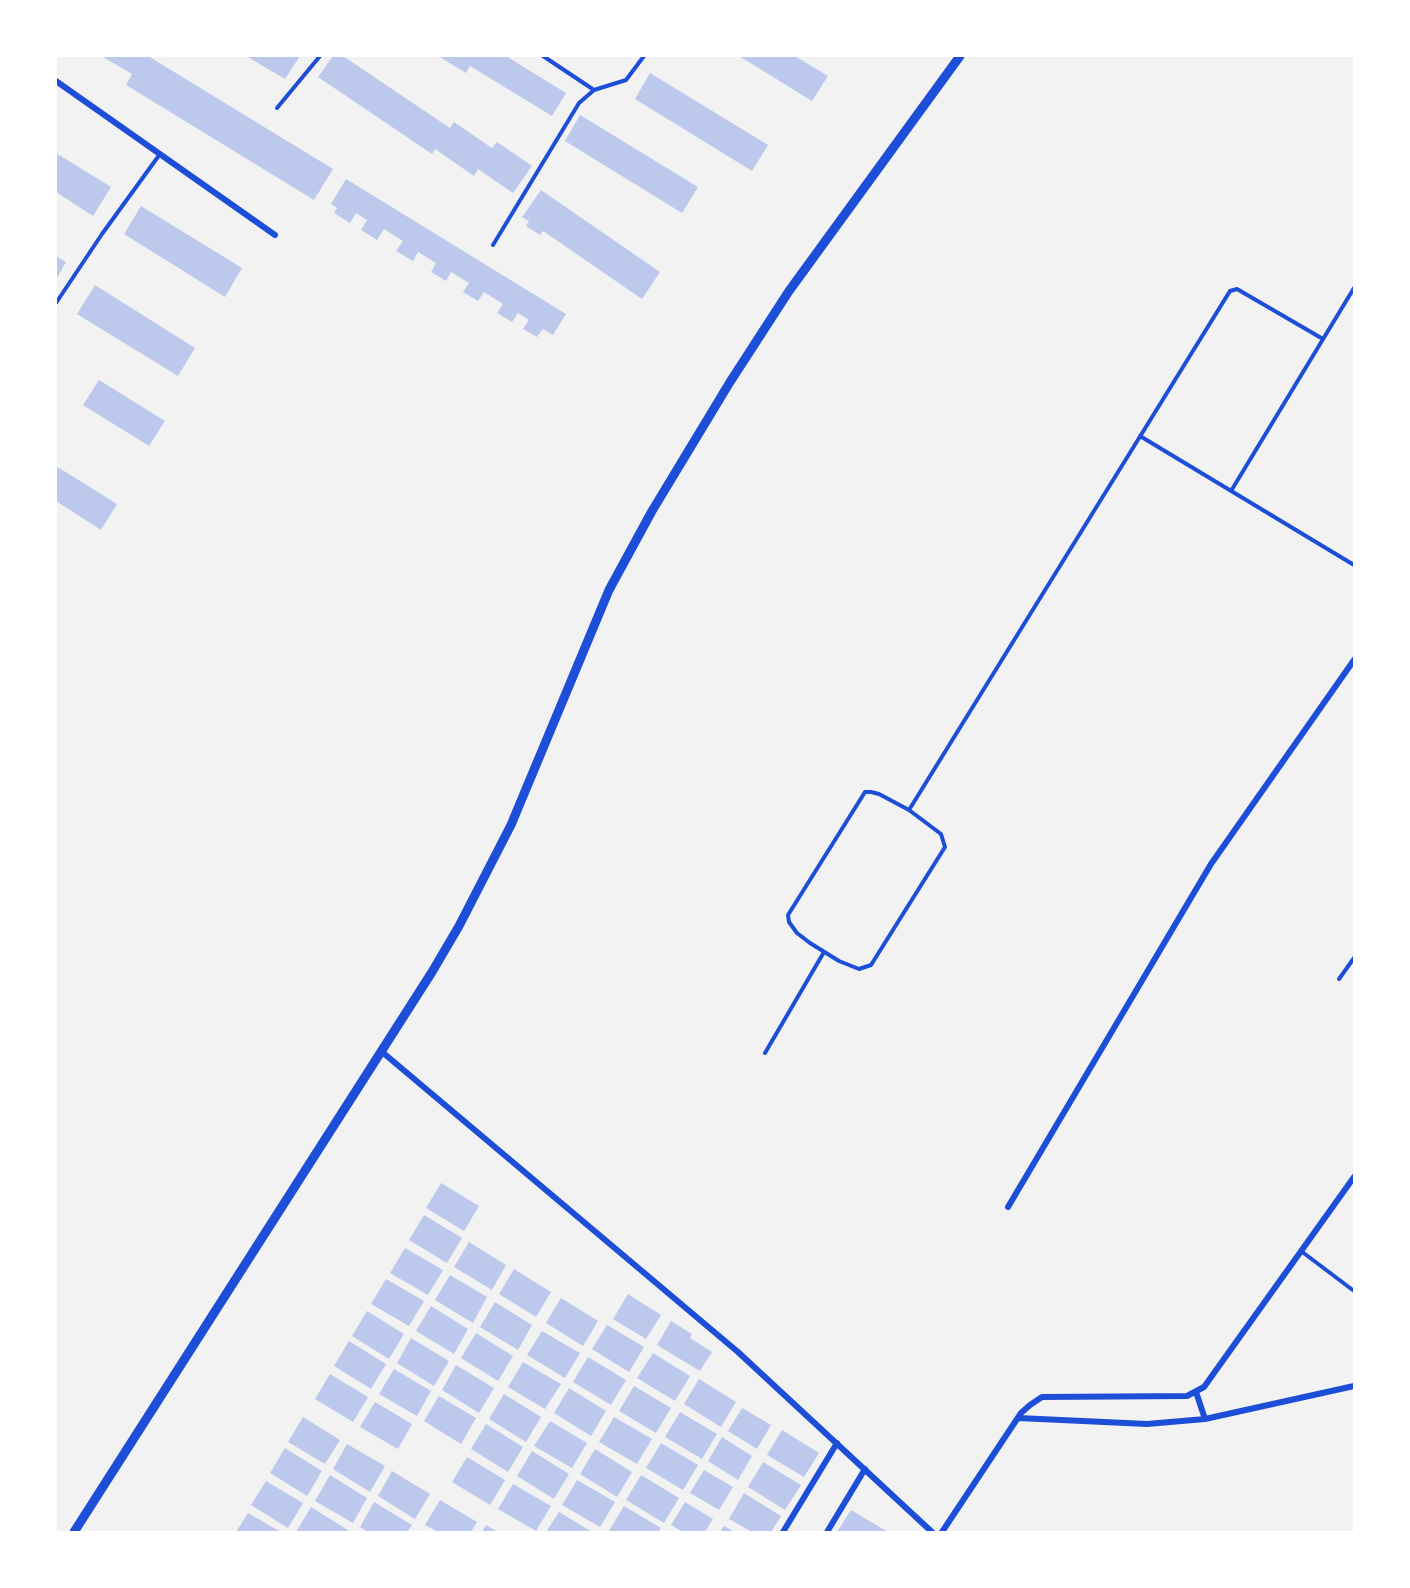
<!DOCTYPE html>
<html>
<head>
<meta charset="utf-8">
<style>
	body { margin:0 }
	#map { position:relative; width:1410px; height:1588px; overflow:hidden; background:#f2f2f2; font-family:"Noto Serif",serif }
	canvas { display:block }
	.frame { position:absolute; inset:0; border:57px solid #fff; pointer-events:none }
</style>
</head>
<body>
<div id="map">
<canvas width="1410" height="1588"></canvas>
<div class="frame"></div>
</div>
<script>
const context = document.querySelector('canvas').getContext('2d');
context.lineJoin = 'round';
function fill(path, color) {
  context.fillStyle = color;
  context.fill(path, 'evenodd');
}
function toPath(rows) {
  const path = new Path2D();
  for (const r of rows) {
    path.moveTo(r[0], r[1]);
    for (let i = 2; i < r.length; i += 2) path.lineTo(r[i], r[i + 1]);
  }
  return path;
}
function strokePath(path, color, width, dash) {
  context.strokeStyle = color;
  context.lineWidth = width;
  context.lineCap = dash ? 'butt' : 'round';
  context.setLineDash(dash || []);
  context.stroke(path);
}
fill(toPath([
	[101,56,148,56,333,169,314,200,126,85,132,74],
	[246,56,300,56,285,79],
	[333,56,343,56,450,128,454,122,492,148,497,142,532,166,513,193,478,169,474,176,435,149,432,154,318,77],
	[438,56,506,56,566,93,552,116,470,66,466,73],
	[739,56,795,56,828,76,812,101],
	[650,73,768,145,752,171,635,99],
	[580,115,698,187,682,213,565,141],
	[56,153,111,187,93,216,56,192],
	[346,179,566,314,553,335,543,329,537,337,523,329,529,320,518,313,512,322,497,313,503,304,484,292,478,301,463,292,469,283,451,272,446,281,431,272,436,263,418,252,413,261,396,251,403,241,384,229,377,240,361,230,367,220,356,213,350,223,334,213,337,208,331,204],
	[541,190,660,272,642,299,543,231,540,235,526,226,529,221,522,217],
	[141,206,242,268,225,297,124,234],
	[56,256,66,262,56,280],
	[95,285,195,348,178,376,77,314],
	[99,380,165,421,149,446,83,405],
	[56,466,117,504,101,530,56,501],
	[441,1183,479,1206,464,1231,426,1208],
	[424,1215,462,1238,447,1263,409,1240],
	[469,1242,506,1265,492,1290,454,1267],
	[405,1248,443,1270,428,1295,390,1273],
	[514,1269,551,1292,536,1317,499,1294],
	[450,1275,487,1297,473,1323,435,1300],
	[386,1279,424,1301,409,1326,371,1304],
	[628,1294,661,1315,646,1339,613,1319],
	[561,1298,598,1321,583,1346,546,1323],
	[495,1302,532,1325,518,1350,480,1327],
	[431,1306,468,1329,454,1354,416,1331],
	[367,1311,404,1334,389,1359,352,1336],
	[671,1321,692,1334,690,1338,712,1352,700,1371,657,1345],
	[607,1325,644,1347,629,1372,592,1349],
	[542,1331,580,1353,565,1378,527,1355],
	[476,1333,513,1356,498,1381,461,1358],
	[411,1338,449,1361,434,1386,397,1363],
	[349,1341,386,1364,371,1389,334,1366],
	[653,1353,690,1376,675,1401,637,1378],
	[588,1357,626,1380,611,1405,573,1382],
	[523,1362,561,1384,545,1409,508,1387],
	[456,1365,494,1388,479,1413,442,1390],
	[394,1369,431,1391,417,1416,379,1394],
	[330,1374,368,1397,353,1422,315,1399],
	[699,1379,736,1402,721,1427,684,1404],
	[634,1386,671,1408,656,1433,619,1411],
	[569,1388,606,1411,591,1436,554,1413],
	[504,1394,541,1417,526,1442,489,1419],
	[439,1396,476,1418,461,1444,424,1421],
	[375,1402,412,1424,398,1449,360,1427],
	[742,1408,771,1425,757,1449,728,1431],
	[680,1412,717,1434,702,1459,665,1437],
	[303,1417,340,1440,325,1464,288,1442],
	[614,1417,652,1439,637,1464,599,1442],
	[550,1421,587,1443,572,1468,534,1446],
	[486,1424,523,1447,508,1472,471,1449],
	[782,1430,819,1453,804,1477,767,1455],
	[722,1437,752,1456,738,1480,708,1461],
	[661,1443,698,1465,683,1490,646,1468],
	[347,1444,385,1466,370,1492,333,1469],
	[285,1448,322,1471,307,1496,270,1473],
	[595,1449,632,1472,617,1497,580,1474],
	[532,1451,569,1474,554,1499,517,1476],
	[467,1457,505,1480,490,1505,452,1482],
	[763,1462,801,1485,785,1510,748,1487],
	[704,1470,733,1487,719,1510,690,1493],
	[392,1471,430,1494,415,1519,378,1496],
	[330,1475,367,1498,353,1523,315,1501],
	[641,1475,679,1498,664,1523,626,1500],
	[577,1480,615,1502,600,1527,562,1505],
	[266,1481,303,1503,288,1528,251,1505],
	[513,1484,551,1506,536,1531,498,1509],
	[744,1493,781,1516,771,1532,752,1532,729,1519],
	[440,1500,477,1522,471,1532,438,1532,425,1525],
	[374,1502,412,1525,407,1532,368,1532,360,1527],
	[685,1502,713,1519,705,1532,683,1532,671,1525],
	[624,1506,661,1528,658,1532,612,1532,609,1531],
	[311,1507,348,1530,347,1532,296,1532],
	[851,1510,888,1532,837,1532],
	[559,1512,592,1532,546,1532],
	[248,1513,281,1532,236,1532],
	[486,1525,498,1532,482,1532],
	[724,1526,735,1532,720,1532]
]), '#bdc9ec');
strokePath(toPath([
	[543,56,594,90],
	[277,108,320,56],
	[493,245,579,103,594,90,626,80,644,56],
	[56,303,102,234,160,154],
	[1140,436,1354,565],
	[1231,491,1354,288],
	[865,792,871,792,879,794,909,810,941,834,945,847,871,965,859,969,839,961,810,943,797,933,789,922,788,915,865,792],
	[909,810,1230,291,1237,289,1323,339],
	[1339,979,1354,958],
	[765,1053,824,952],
	[1301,1251,1354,1291,1354,1290]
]), '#1d4ed8', 4);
strokePath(toPath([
	[56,81,275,235],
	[381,1051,738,1352,932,1532],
	[1008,1207,1211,864,1354,660],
	[1196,1392,1205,1419],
	[1018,1418,1147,1424,1205,1419,1354,1386],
	[783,1532,837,1443],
	[827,1532,865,1469],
	[942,1532,1021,1413,1030,1405,1042,1397,1187,1396,1204,1387,1354,1177]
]), '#1d4ed8', 6);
strokePath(toPath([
	[74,1532,432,972,459,926,511,825,609,590,652,511,730,382,789,291,960,56]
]), '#1d4ed8', 9);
</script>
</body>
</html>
